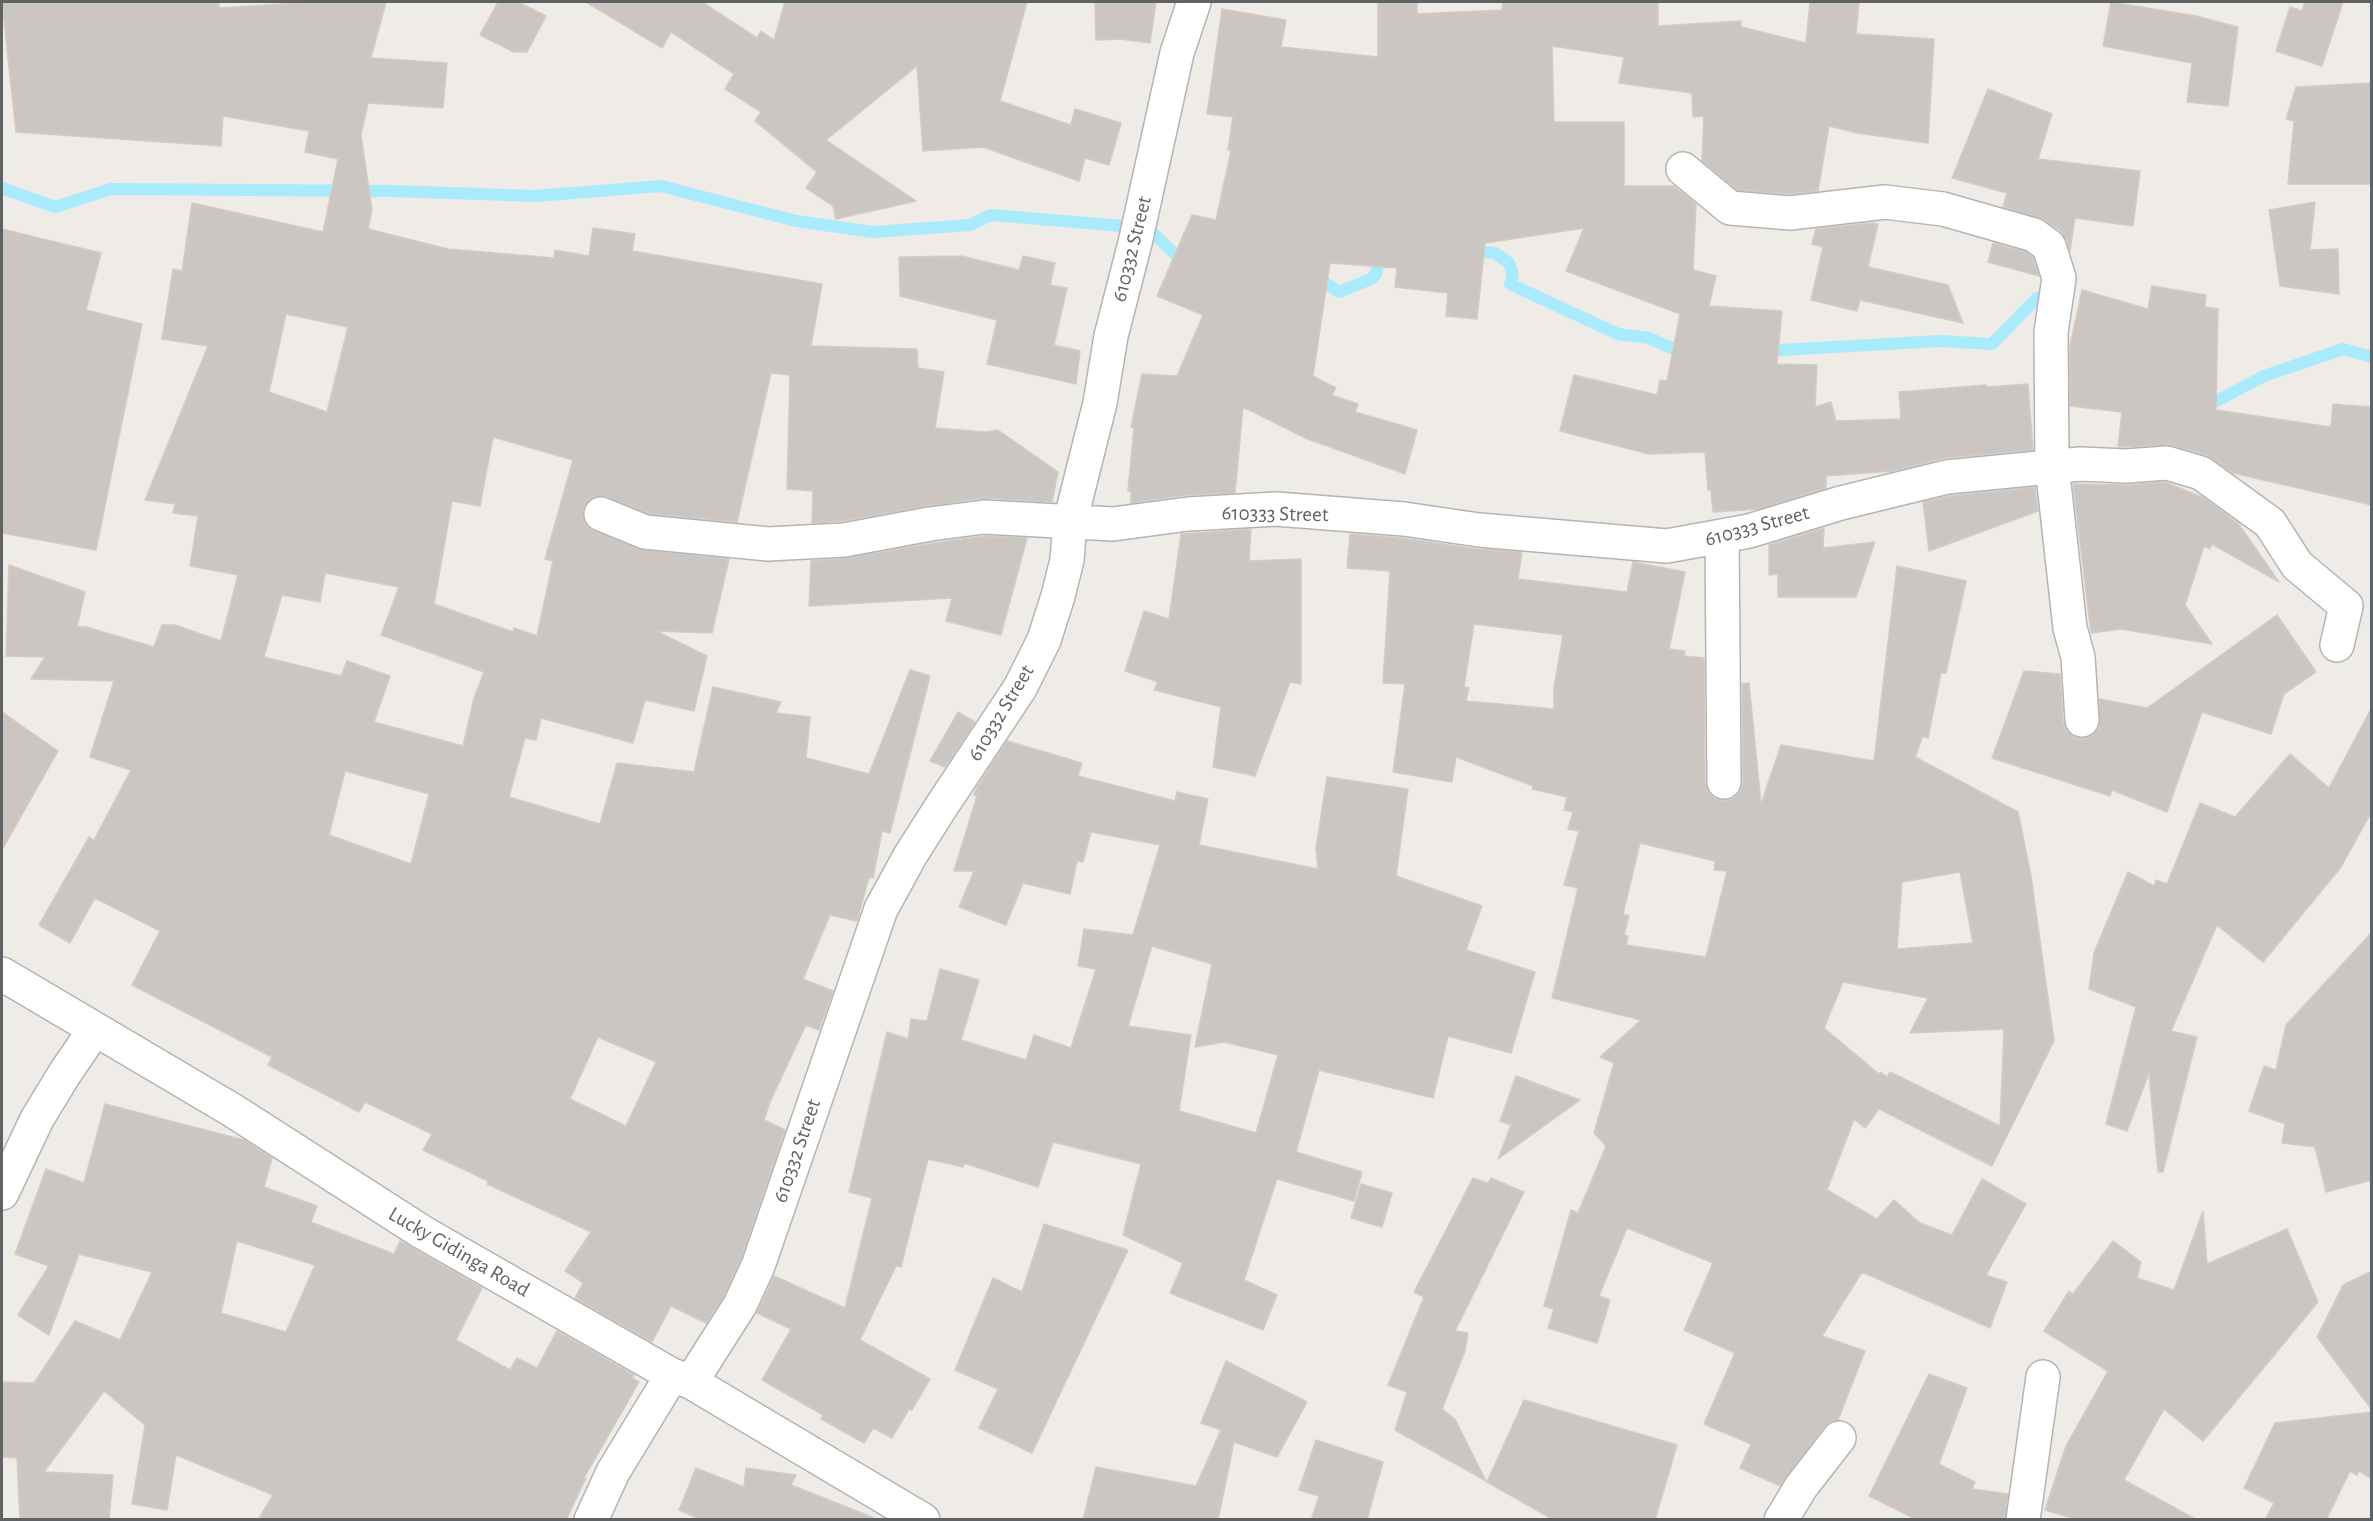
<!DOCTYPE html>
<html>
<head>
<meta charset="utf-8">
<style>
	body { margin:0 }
	#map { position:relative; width:2373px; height:1521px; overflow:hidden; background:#efebe6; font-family:"Alegreya Sans",sans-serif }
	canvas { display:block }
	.frame { position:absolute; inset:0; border:3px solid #5e6366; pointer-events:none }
</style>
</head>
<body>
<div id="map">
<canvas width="2373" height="1521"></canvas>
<div class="frame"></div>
</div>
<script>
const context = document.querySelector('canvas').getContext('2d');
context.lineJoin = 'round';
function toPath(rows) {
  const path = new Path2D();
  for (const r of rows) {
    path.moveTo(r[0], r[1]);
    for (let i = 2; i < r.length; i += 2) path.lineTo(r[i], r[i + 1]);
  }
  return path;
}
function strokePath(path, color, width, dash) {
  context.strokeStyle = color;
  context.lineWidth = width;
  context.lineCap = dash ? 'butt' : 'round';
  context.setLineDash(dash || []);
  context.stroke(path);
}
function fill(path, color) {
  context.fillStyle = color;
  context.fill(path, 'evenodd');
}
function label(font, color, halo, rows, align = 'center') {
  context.font = font + ' "Alegreya Sans",sans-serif';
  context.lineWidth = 5;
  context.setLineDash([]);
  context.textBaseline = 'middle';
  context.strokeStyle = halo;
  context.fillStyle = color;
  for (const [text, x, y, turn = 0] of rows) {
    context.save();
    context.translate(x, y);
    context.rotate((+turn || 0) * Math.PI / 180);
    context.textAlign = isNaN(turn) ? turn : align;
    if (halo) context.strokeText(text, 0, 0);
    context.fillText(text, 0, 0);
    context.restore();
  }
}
strokePath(toPath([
	[2,188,55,207,111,189,392,191,535,196,661,186,796,221,873,232,970,225,991,215,1122,226,1154,234,1180,259,1187,260],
	[1469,250,1495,253,1509,263,1513,275,1510,284,1618,334,1649,338,1687,355],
	[1314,279,1322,281,1339,292,1371,279,1376,274,1382,251],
	[1764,351,1940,341,1992,344,2037,298],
	[2202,402,2211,404,2264,376,2343,349,2372,357]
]), '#a9eafc', 12);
const building = toPath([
	[2,2,219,2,219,8,313,2,386,2,371,58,447,63,443,108,368,103,361,135,372,210,368,229,448,249,554,258,555,250,589,256,593,228,635,234,632,251,822,284,811,346,917,349,918,368,944,372,935,428,986,432,998,430,1058,472,1052,502,982,498,927,506,842,521,812,523,813,491,787,489,790,375,771,373,737,522,650,514,608,497,599,495,590,499,584,506,583,517,587,526,594,531,638,549,729,559,712,633,656,631,707,656,694,711,645,700,633,743,541,718,536,740,525,738,509,797,600,824,617,763,694,772,713,687,781,702,776,713,810,717,806,758,869,774,910,670,930,676,890,833,882,831,873,878,869,877,857,921,830,915,803,979,833,991,819,1030,806,1025,770,1102,764,1120,785,1130,741,1259,724,1296,706,1323,671,1306,652,1342,575,1298,583,1283,565,1271,591,1232,487,1184,488,1181,423,1150,432,1134,365,1102,359,1112,268,1065,272,1057,132,985,160,931,95,898,70,943,39,925,89,837,94,840,131,770,90,757,114,681,31,679,45,657,6,656,9,565,85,592,77,627,86,627,154,647,162,625,175,625,221,641,238,575,190,566,198,516,173,513,175,504,145,500,208,346,162,339,173,269,182,271,192,203,323,232,338,159,305,152,309,131,223,116,221,146,16,132,2,2],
	[286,314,348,327,327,412,269,392,286,314],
	[493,437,573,460,545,559,553,561,537,636,514,628,513,632,434,604,452,501,480,506,493,437],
	[325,573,399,587,381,635,484,672,474,698,463,746,374,722,390,676,347,661,341,676,264,657,282,595,320,602,325,573],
	[345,771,429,794,411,864,329,835,345,771],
	[598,1037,656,1062,626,1126,570,1099,598,1037],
	[498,2,518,2,546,16,527,52,514,52,480,35,498,2],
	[586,2,702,2,757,38,761,31,774,40,785,2,1027,2,1000,101,1071,125,1075,109,1121,123,1109,165,1085,158,1079,181,983,147,923,151,917,66,826,140,916,201,836,219,833,206,806,188,817,172,755,121,761,112,725,89,734,74,671,32,662,48,586,2],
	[1095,2,1156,2,1150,43,1121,39,1096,40,1095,2],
	[1378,2,1417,2,1417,14,1502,10,1503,2,1658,2,1658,26,1741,21,1741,27,1806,43,1810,2,1859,2,1856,34,1934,39,1928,143,1857,133,1829,126,1818,191,1790,194,1737,190,1702,161,1704,116,1693,117,1692,93,1619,83,1624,57,1552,46,1554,122,1624,122,1624,186,1674,186,1696,204,1693,270,1716,276,1709,306,1782,311,1777,364,1817,365,1815,407,1831,402,1836,421,1901,419,1899,392,1986,385,1987,387,2028,384,2033,450,1945,458,1893,471,1826,476,1826,488,1758,509,1713,512,1711,490,1708,490,1705,452,1649,454,1560,431,1574,375,1657,395,1660,380,1667,381,1680,314,1566,271,1584,228,1485,243,1477,319,1446,316,1448,293,1395,287,1397,268,1330,263,1313,376,1336,388,1332,395,1358,404,1355,412,1417,430,1405,474,1305,438,1243,407,1235,493,1186,495,1131,503,1131,491,1128,491,1134,427,1131,427,1142,374,1177,376,1203,315,1157,296,1192,215,1216,220,1231,151,1228,150,1233,117,1207,114,1222,9,1286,20,1281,47,1378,57,1378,2],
	[2111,2,2196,16,2238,27,2228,106,2187,102,2192,63,2103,46,2111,2],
	[2305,2,2343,2,2322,66,2276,51,2290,7,2302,11,2305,2],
	[2372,83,2372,184,2288,184,2294,121,2286,119,2296,87,2372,83],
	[1988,89,2052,114,2038,159,2140,171,2133,226,2075,218,2070,251,2067,240,2061,231,2045,220,2003,207,2007,193,1952,178,1988,89],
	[2315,202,2310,250,2338,249,2339,294,2280,286,2269,210,2315,202],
	[1871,223,1878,224,1868,267,1948,285,1963,323,1860,300,1857,311,1811,300,1823,247,1812,244,1816,229,1871,223],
	[2,229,101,253,86,310,142,324,96,550,2,533,2,229],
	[1993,243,2026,252,2033,257,2039,276,1988,262,1993,243],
	[962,256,1019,270,1023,256,1055,263,1050,285,1067,288,1054,345,1080,351,1076,384,987,364,997,320,900,296,899,257,962,256],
	[2152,286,2206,295,2205,307,2218,309,2216,410,2331,427,2333,404,2372,407,2372,505,2233,473,2207,455,2172,445,2118,447,2122,412,2070,406,2070,346,2082,290,2148,309,2152,286],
	[2165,482,2204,498,2238,523,2279,582,2212,544,2210,549,2204,546,2185,605,2212,644,2121,629,2091,633,2073,484,2127,485,2165,482],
	[2035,487,2038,511,1929,551,1923,502,1950,496,2035,487],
	[1824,528,1823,548,1875,542,1856,597,1778,597,1778,574,1769,575,1769,545,1824,528],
	[1251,529,1249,561,1301,559,1301,684,1290,682,1255,776,1213,767,1221,707,1154,690,1158,682,1125,671,1144,611,1169,619,1181,534,1251,529],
	[1350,534,1402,538,1476,549,1522,552,1518,579,1627,592,1633,562,1685,572,1669,649,1685,651,1684,656,1704,658,1705,782,1708,791,1715,799,1725,801,1734,798,1741,791,1743,782,1742,684,1749,683,1761,804,1781,745,1874,761,1897,566,1966,581,1946,673,1941,673,1928,738,1923,736,1915,757,2018,812,2031,876,2054,1041,1992,1166,1879,1109,1865,1128,1854,1119,1827,1190,1877,1219,1894,1200,1920,1223,1952,1235,1982,1179,2026,1204,1986,1275,2007,1282,1990,1328,1862,1272,1822,1336,1865,1351,1838,1420,1831,1421,1824,1427,1780,1486,1740,1468,1751,1444,1704,1424,1735,1353,1684,1330,1713,1263,1627,1228,1599,1296,1610,1300,1597,1343,1548,1328,1554,1309,1544,1306,1571,1210,1578,1213,1606,1146,1594,1133,1614,1063,1600,1057,1641,1020,1552,998,1578,888,1564,885,1579,831,1568,829,1573,812,1564,810,1567,797,1532,789,1533,786,1456,757,1452,782,1393,772,1405,684,1383,683,1390,571,1347,568,1350,534],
	[1474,624,1563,635,1554,688,1554,709,1466,701,1469,688,1464,687,1474,624],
	[1640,843,1715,861,1714,870,1727,871,1706,957,1626,945,1628,936,1624,935,1629,916,1623,914,1640,843],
	[1960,872,1973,943,1897,949,1902,882,1960,872],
	[1843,982,1928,998,1910,1033,2004,1029,2000,1126,1890,1072,1887,1077,1881,1072,1879,1074,1824,1028,1843,982],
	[985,536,1027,538,1001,635,946,621,952,598,809,606,811,561,847,558,933,543,985,536],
	[2277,615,2316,672,2284,694,2271,734,2202,712,2167,812,2112,790,2110,796,1992,758,2024,671,2060,674,2063,721,2066,730,2074,737,2084,739,2093,735,2099,728,2099,699,2147,708,2277,615],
	[2372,707,2372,811,2341,867,2263,962,2217,925,2171,1031,2197,1037,2163,1172,2158,1172,2149,1073,2127,1131,2106,1124,2136,1007,2089,989,2094,953,2128,872,2154,886,2156,880,2167,884,2200,803,2235,817,2290,754,2329,788,2372,707],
	[2,712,58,751,2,850,2,712],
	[958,712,975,722,945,767,930,761,958,712],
	[1007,741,1082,763,1078,776,1175,801,1177,792,1208,799,1199,845,1318,869,1316,848,1327,777,1408,789,1396,876,1482,906,1466,950,1535,972,1511,1053,1448,1036,1433,1098,1319,1070,1296,1152,1362,1172,1354,1201,1277,1179,1244,1280,1277,1295,1263,1330,1170,1293,1183,1263,1123,1235,1141,1164,1053,1142,1038,1187,964,1163,963,1167,928,1159,901,1267,896,1266,860,1340,930,1379,912,1410,909,1409,892,1438,873,1428,864,1443,821,1419,823,1415,762,1380,791,1329,757,1313,774,1276,845,1308,872,1198,849,1192,887,1032,908,1039,911,1019,927,1021,940,969,979,980,961,1040,1026,1060,1034,1035,1071,1048,1096,969,1078,966,1084,929,1133,935,1160,845,1091,832,1083,862,1077,861,1070,894,1023,883,1006,925,959,907,974,871,954,871,977,796,974,795,976,789,1007,741],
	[1152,946,1212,964,1195,1047,1224,1042,1278,1055,1256,1133,1179,1111,1191,1035,1128,1026,1152,946],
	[2372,932,2372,1180,2326,1192,2315,1147,2282,1143,2285,1124,2249,1111,2264,1066,2276,1070,2286,1025,2372,932],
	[1516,1076,1580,1100,1498,1159,1511,1125,1500,1121,1516,1076],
	[105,1104,244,1140,272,1158,264,1187,317,1206,311,1222,394,1254,400,1241,482,1288,456,1340,510,1370,517,1358,537,1368,557,1331,634,1375,632,1378,639,1382,584,1478,586,1478,566,1520,258,1520,273,1495,176,1455,167,1510,132,1504,145,1425,104,1391,44,1472,113,1475,109,1520,20,1520,17,1458,2,1457,2,1382,34,1383,75,1321,120,1340,152,1272,79,1254,49,1335,18,1315,49,1266,15,1254,46,1169,84,1183,105,1104],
	[237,1241,315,1265,286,1332,221,1313,237,1241],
	[1473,1178,1488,1183,1491,1178,1524,1192,1455,1331,1468,1333,1465,1351,1442,1409,1455,1419,1486,1481,1395,1430,1407,1392,1388,1385,1424,1297,1414,1292,1473,1178],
	[1361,1184,1392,1193,1382,1227,1351,1218,1361,1184],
	[2203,1211,2207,1264,2287,1229,2318,1302,2203,1441,2164,1409,2124,1480,2197,1520,2078,1520,2045,1510,2066,1446,2108,1371,2044,1331,2069,1291,2073,1294,2113,1241,2141,1262,2137,1278,2174,1290,2203,1211],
	[1044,1224,1128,1250,1032,1453,979,1428,998,1389,955,1370,993,1278,1022,1292,1044,1224],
	[2372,1271,2372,1410,2317,1337,2343,1285,2372,1271],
	[1226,1361,1307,1402,1277,1457,1234,1442,1218,1520,1083,1520,1096,1467,1196,1486,1221,1430,1201,1423,1226,1361],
	[1929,1374,1967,1388,1939,1464,1975,1482,1972,1489,2008,1494,2005,1520,1917,1520,1869,1496,1929,1374],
	[1524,1400,1677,1445,1655,1520,1554,1520,1487,1482,1524,1400],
	[2372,1412,2372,1479,2359,1471,2357,1475,2350,1471,2326,1520,2265,1520,2274,1503,2244,1488,2275,1423,2372,1412],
	[1316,1440,1383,1462,1367,1520,1311,1520,1319,1496,1299,1490,1316,1440],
	[696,1468,744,1487,746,1468,796,1475,791,1485,872,1517,872,1520,702,1520,679,1510,696,1468]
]);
fill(building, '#cbc6c2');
strokePath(building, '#d4ccc4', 1.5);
const minor = toPath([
	[1683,169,1730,208,1790,213,1885,202,1943,209,2034,235,2049,246,2059,278,2051,332,2052,466,2070,628,2078,657,2082,720],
	[601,514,645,532,768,544,844,540,930,524,984,517,1113,524,1188,514,1276,509,1404,519,1479,530,1667,546,1749,531,1841,503,1947,477,2080,464,2126,466,2167,463,2201,473,2270,523,2297,565,2346,606,2337,645],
	[1722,537,1724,782],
	[2,974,232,1110,422,1232,672,1375,691,1382,923,1520],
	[2,1193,37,1119,65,1073,95,1029],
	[691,1382,740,1305,758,1266,881,909,910,856,941,807,1020,688,1044,640,1058,596,1067,560,1070,522,1100,403,1111,336,1135,243,1177,53,1194,2],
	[591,1520,613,1472,672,1375],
	[1781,1520,1801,1487,1839,1438],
	[2023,1520,2043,1377]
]);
strokePath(minor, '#b1b5b8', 36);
strokePath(minor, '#fff', 33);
label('21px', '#5e6366', '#fff', [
	["610332 Street",1132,249,-76],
	["610333 Street",1275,514,1],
	["610333 Street",1757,526,-15],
	["610332 Street",1001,713,-59],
	["610332 Street",797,1151,-71],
	["Lucky Gidinga Road",459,1252,30]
]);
</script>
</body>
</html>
